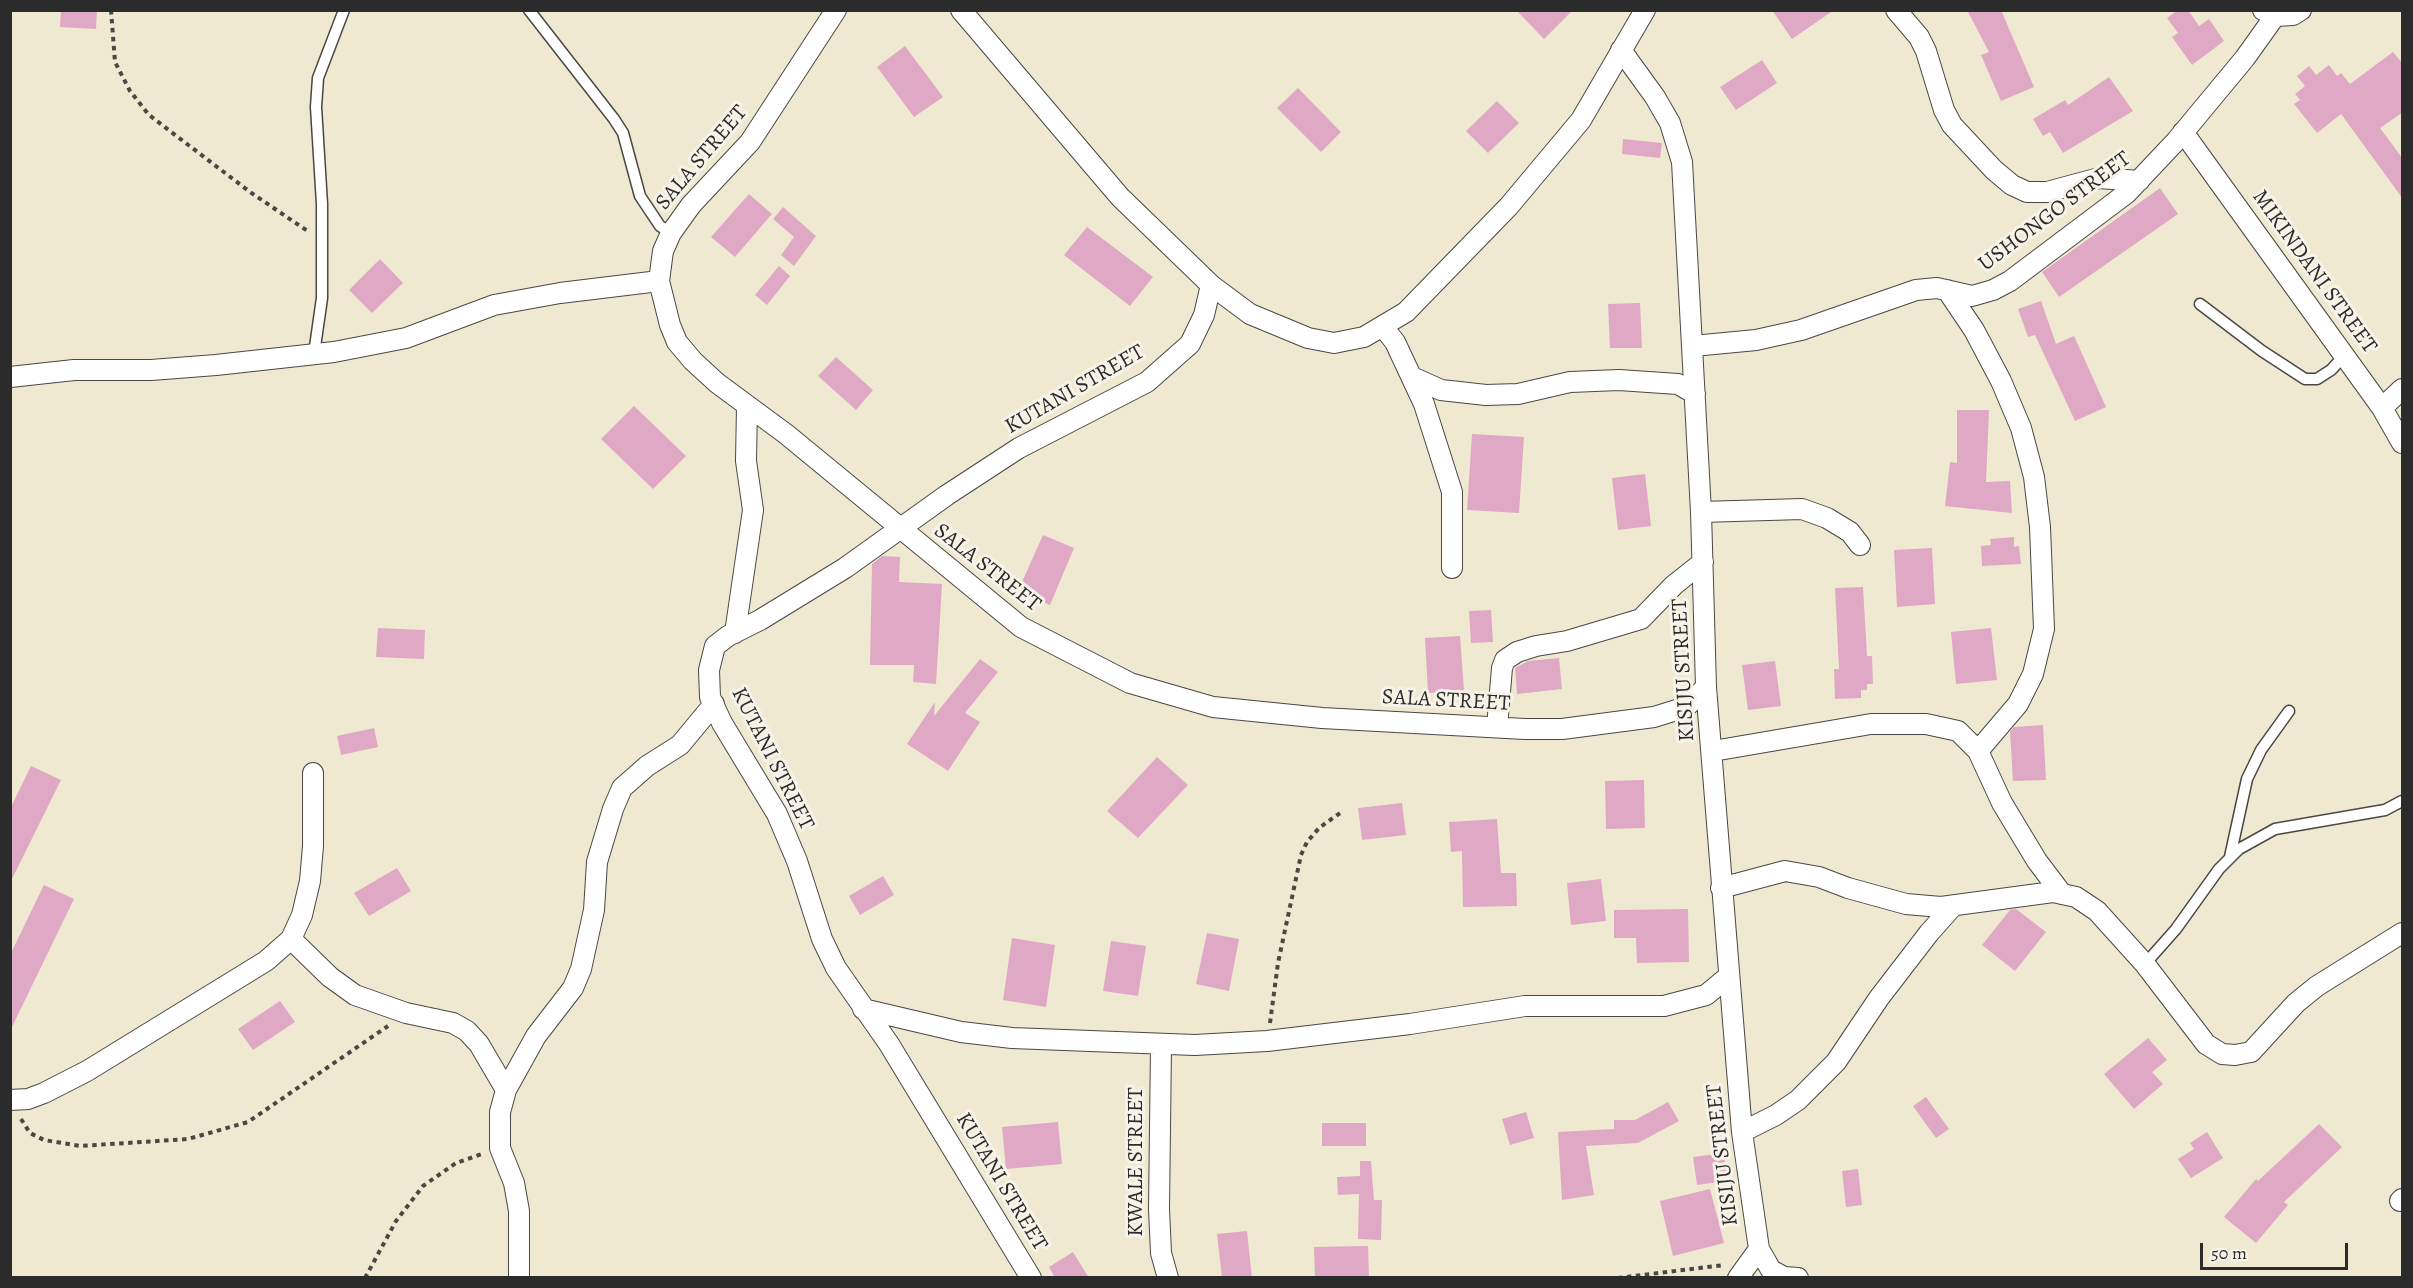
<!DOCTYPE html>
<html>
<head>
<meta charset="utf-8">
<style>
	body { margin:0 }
	#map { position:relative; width:2413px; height:1288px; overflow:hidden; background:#f0e9d1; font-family:Alegreya,serif }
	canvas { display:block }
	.frame { position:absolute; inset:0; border:12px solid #2b2b2b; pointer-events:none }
	.scale { position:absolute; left:2200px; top:1243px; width:148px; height:27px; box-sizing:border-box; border:3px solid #2b2b2b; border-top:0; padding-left:8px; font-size:18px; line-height:21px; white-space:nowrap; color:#2b2b2b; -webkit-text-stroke:4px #f7f3e8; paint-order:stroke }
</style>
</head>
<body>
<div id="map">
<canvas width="2413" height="1288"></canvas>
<div class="frame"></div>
<div class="scale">50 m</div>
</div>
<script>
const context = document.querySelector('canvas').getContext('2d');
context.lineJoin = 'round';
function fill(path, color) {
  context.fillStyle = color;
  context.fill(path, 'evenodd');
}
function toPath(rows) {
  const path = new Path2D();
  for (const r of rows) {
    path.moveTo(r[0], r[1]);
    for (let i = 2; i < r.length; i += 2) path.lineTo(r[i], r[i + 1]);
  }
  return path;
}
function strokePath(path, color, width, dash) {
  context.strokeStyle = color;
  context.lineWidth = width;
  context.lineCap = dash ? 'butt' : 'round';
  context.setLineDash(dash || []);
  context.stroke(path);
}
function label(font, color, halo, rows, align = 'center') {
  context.font = font + ' Alegreya,serif';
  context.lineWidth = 6;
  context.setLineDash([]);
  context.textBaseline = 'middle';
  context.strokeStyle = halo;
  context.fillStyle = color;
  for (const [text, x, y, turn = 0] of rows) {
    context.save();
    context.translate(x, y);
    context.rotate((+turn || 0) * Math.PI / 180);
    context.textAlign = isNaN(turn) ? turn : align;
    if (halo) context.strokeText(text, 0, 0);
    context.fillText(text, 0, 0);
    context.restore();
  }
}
fill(toPath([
	[61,10,97,10,96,29,60,27],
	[1516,10,1573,10,1544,39],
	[1772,10,1834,10,1792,39],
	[1967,10,2001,10,2034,87,2001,101,1981,55,1989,52],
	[2178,10,2188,10,2199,26,2209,19,2224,41,2192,65,2172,37,2178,33,2167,18],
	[905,46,943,97,914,117,877,67],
	[2393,52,2403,64,2403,112,2380,128,2403,159,2403,199,2341,114,2317,133,2294,104,2300,100,2295,94,2305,86,2297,76,2309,66,2316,75,2329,65,2337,76,2341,73,2350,84],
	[1762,60,1777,83,1736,110,1720,87],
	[2109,77,2133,111,2063,153,2050,132,2043,136,2033,119,2065,100,2068,105],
	[1298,88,1341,132,1321,152,1277,108],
	[1497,101,1519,123,1488,153,1466,131],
	[1623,139,1662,143,1660,158,1622,154],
	[2160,188,2178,214,2059,297,2042,272],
	[749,194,772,214,735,257,711,237],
	[783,207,816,236,794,266,781,255,794,237,773,219],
	[1087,227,1153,277,1130,306,1064,255],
	[380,259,403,283,372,313,349,290],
	[779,266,790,276,767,305,755,295],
	[2041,301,2056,344,2074,336,2106,407,2075,421,2035,335,2028,337,2018,309],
	[1640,303,1642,348,1610,348,1608,304],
	[836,357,873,390,856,410,818,376],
	[634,406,686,456,653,489,601,439],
	[1957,410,1989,410,1986,482,2010,481,2012,513,1945,506,1950,462,1957,463],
	[1472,434,1524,437,1519,513,1467,510],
	[1645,474,1651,526,1618,530,1612,478],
	[1043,535,1074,548,1050,605,1018,591],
	[2014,537,2014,547,2019,546,2021,564,1982,566,1981,546,1991,545,1990,539],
	[1932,548,1935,604,1897,607,1894,550],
	[882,556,900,557,899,582,942,584,936,684,913,682,914,665,870,665,872,564],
	[1863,587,1867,656,1872,656,1873,684,1867,684,1867,690,1861,690,1861,698,1835,699,1834,669,1839,669,1835,588],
	[1491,610,1493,642,1471,643,1469,611],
	[378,628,425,630,424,659,376,657],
	[1991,628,1997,680,1956,684,1951,632],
	[1460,636,1464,691,1428,693,1425,638],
	[1559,658,1562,689,1517,694,1515,668,1528,661],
	[980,659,998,672,965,713,980,722,948,771,907,744,935,702,934,716],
	[1775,661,1781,706,1748,710,1742,665],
	[2043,725,2046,780,2013,781,2010,732,2014,727],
	[374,728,378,747,341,755,337,736],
	[1157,757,1188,785,1138,838,1107,811],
	[31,766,61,780,10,883,10,809],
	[1644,780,1645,828,1606,829,1605,781],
	[1402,803,1406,835,1362,840,1358,808],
	[1497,819,1501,873,1516,873,1517,906,1463,907,1462,851,1451,852,1449,822],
	[397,868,411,891,369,916,354,893],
	[883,876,894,895,860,915,849,896],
	[1601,879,1606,921,1571,925,1567,883],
	[44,885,74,899,10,1031,10,955],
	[1688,909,1689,962,1637,963,1636,938,1614,938,1614,910],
	[2016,909,2046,932,2015,971,1982,945,2010,910],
	[1207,933,1239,939,1229,991,1196,984],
	[1012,938,1055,945,1046,1007,1003,1000],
	[1111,941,1146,946,1138,996,1103,991],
	[280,1001,295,1022,253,1050,238,1029],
	[2148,1038,2167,1060,2152,1072,2163,1084,2134,1109,2104,1074],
	[1926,1097,1949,1129,1936,1138,1913,1106],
	[1668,1102,1679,1121,1638,1143,1586,1146,1594,1195,1562,1200,1558,1132,1614,1129,1614,1120,1635,1120],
	[1526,1112,1534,1138,1510,1145,1502,1119],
	[1058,1122,1062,1164,1006,1169,1002,1127],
	[1322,1123,1366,1123,1366,1146,1322,1146],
	[2319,1124,2342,1147,2284,1202,2288,1205,2256,1243,2224,1217,2256,1179,2258,1181],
	[2207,1132,2223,1158,2191,1178,2178,1159,2194,1149,2190,1143],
	[1724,1153,1727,1181,1697,1185,1693,1157],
	[1360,1161,1371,1161,1374,1200,1382,1200,1381,1240,1358,1239,1359,1194,1338,1195,1337,1177,1360,1176],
	[1858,1169,1862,1205,1846,1207,1842,1171],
	[1710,1189,1724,1243,1673,1256,1660,1201],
	[1247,1231,1252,1278,1222,1278,1217,1234],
	[1368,1246,1369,1278,1315,1278,1314,1247],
	[1073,1252,1089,1278,1055,1278,1049,1267]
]), '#dfa9c5');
const lane = toPath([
	[529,10,614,119,623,133,640,196,660,226,671,233],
	[2200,304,2262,351,2305,379,2317,379,2331,370,2344,356],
	[314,354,322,298,322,204,316,107,318,78,344,10],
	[2230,857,2247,779,2261,750,2289,711],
	[2145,964,2176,929,2219,869,2239,849,2275,829,2385,810,2402,801]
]);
const street = toPath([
	[836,10,750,142,691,205,671,233,663,251,659,281,670,325,677,342,693,361,717,383,786,434,1021,627,1130,683,1213,707,1322,718,1525,729,1562,729,1654,717,1686,707,1706,687],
	[961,10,1120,197,1211,285,1250,314,1308,338,1334,343,1364,337,1406,312,1509,206,1581,120,1645,10],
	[1896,10,1919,37,1926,51,1944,110,1952,125,1994,170,2012,185,2027,192,2047,192,2099,178,2139,181],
	[2263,10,2275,16,2293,15,2301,10],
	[1621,50,1655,97,1670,123,1682,162,1701,512,1706,687,1742,1132,1759,1249,1771,1270,1784,1277,1798,1278],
	[2183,132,2382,408,2402,443],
	[1947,290,1974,330,2001,381,2021,428,2034,477,2040,527,2044,629,2033,674,2018,704,1978,751],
	[1383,327,1395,342,1424,404,1452,492,1452,568],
	[1693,346,1756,340,1801,330,1916,290,1937,288,1972,296,1993,290,2010,281,2127,193,2177,140,2245,58,2275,16],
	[10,377,74,370,151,370,216,365,334,352,406,338,494,305,560,293,659,281],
	[1412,377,1441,390,1486,395,1518,394,1570,382,1619,380,1678,384,1695,394],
	[2382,408,2402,389],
	[1701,512,1802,509,1827,518,1850,532,1860,545],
	[735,633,753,510,746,461,747,406],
	[1497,727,1502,668,1505,660,1517,652,1536,646,1567,641,1641,619,1674,585,1703,562],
	[1713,751,1871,724,1926,724,1958,731,1978,751,2002,803,2037,861,2062,894],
	[1721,888,1785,871,1819,877,1848,888,1906,904,1941,907,2053,892,2076,897,2097,911,2144,963,2206,1044,2222,1054,2235,1055,2251,1052,2296,1003,2317,986,2402,933],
	[291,939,330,977,355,995,406,1013,453,1023,467,1031,479,1044,506,1090],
	[863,1009,961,1032,1012,1038,1195,1045,1267,1041,1410,1024,1525,1006,1664,1006,1706,995,1729,976],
	[1161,1046,1159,1209,1161,1253,1168,1278],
	[10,1100,28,1099,44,1093,87,1071,266,961,291,939,302,915,310,881,313,846,313,773],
	[1742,1132,1776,1115,1798,1100,1836,1062,1879,998,1929,933,1953,906],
	[2400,1201,2402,1199],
	[519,1278,519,1211,514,1183,500,1148,500,1112,506,1090,536,1036,573,988,581,969,594,910,597,862,613,809,622,788,647,766,680,745,714,704],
	[1031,1278,889,1044,836,968,822,939,797,861,777,814,722,723,710,697,709,670,715,646,728,636,760,620,845,568,947,495,1019,448,1147,382,1190,344,1204,315,1211,285],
	[1738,1278,1759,1249]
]);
strokePath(lane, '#494844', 13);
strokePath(street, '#494844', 22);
strokePath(toPath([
	[111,10,115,62,130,91,149,115,250,192,309,232],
	[1270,1023,1278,963,1301,855,1307,842,1319,828,1340,813],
	[21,1119,30,1133,44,1140,80,1146,188,1139,248,1122,388,1026],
	[365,1278,396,1221,423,1186,456,1163,482,1154],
	[1618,1278,1724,1265]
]), '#494844', 4, [4.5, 4.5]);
strokePath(lane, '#fff', 10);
strokePath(street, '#fff', 20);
label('22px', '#2b2b2b', '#f7f3e8', [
	["SALA STREET",702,158,-50],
	["USHONGO STREET",2055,212,-37],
	["MIKINDANI STREET",2314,272,54],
	["KUTANI STREET",1075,390,-30],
	["SALA STREET",987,568,38],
	["KISIJU STREET",1684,670,-93],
	["SALA STREET",1446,701,3],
	["KUTANI STREET",772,759,63],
	["KISIJU STREET",1723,1155,-97],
	["KWALE STREET",1137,1162,-90],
	["KUTANI STREET",1001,1182,59]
]);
</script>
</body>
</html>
